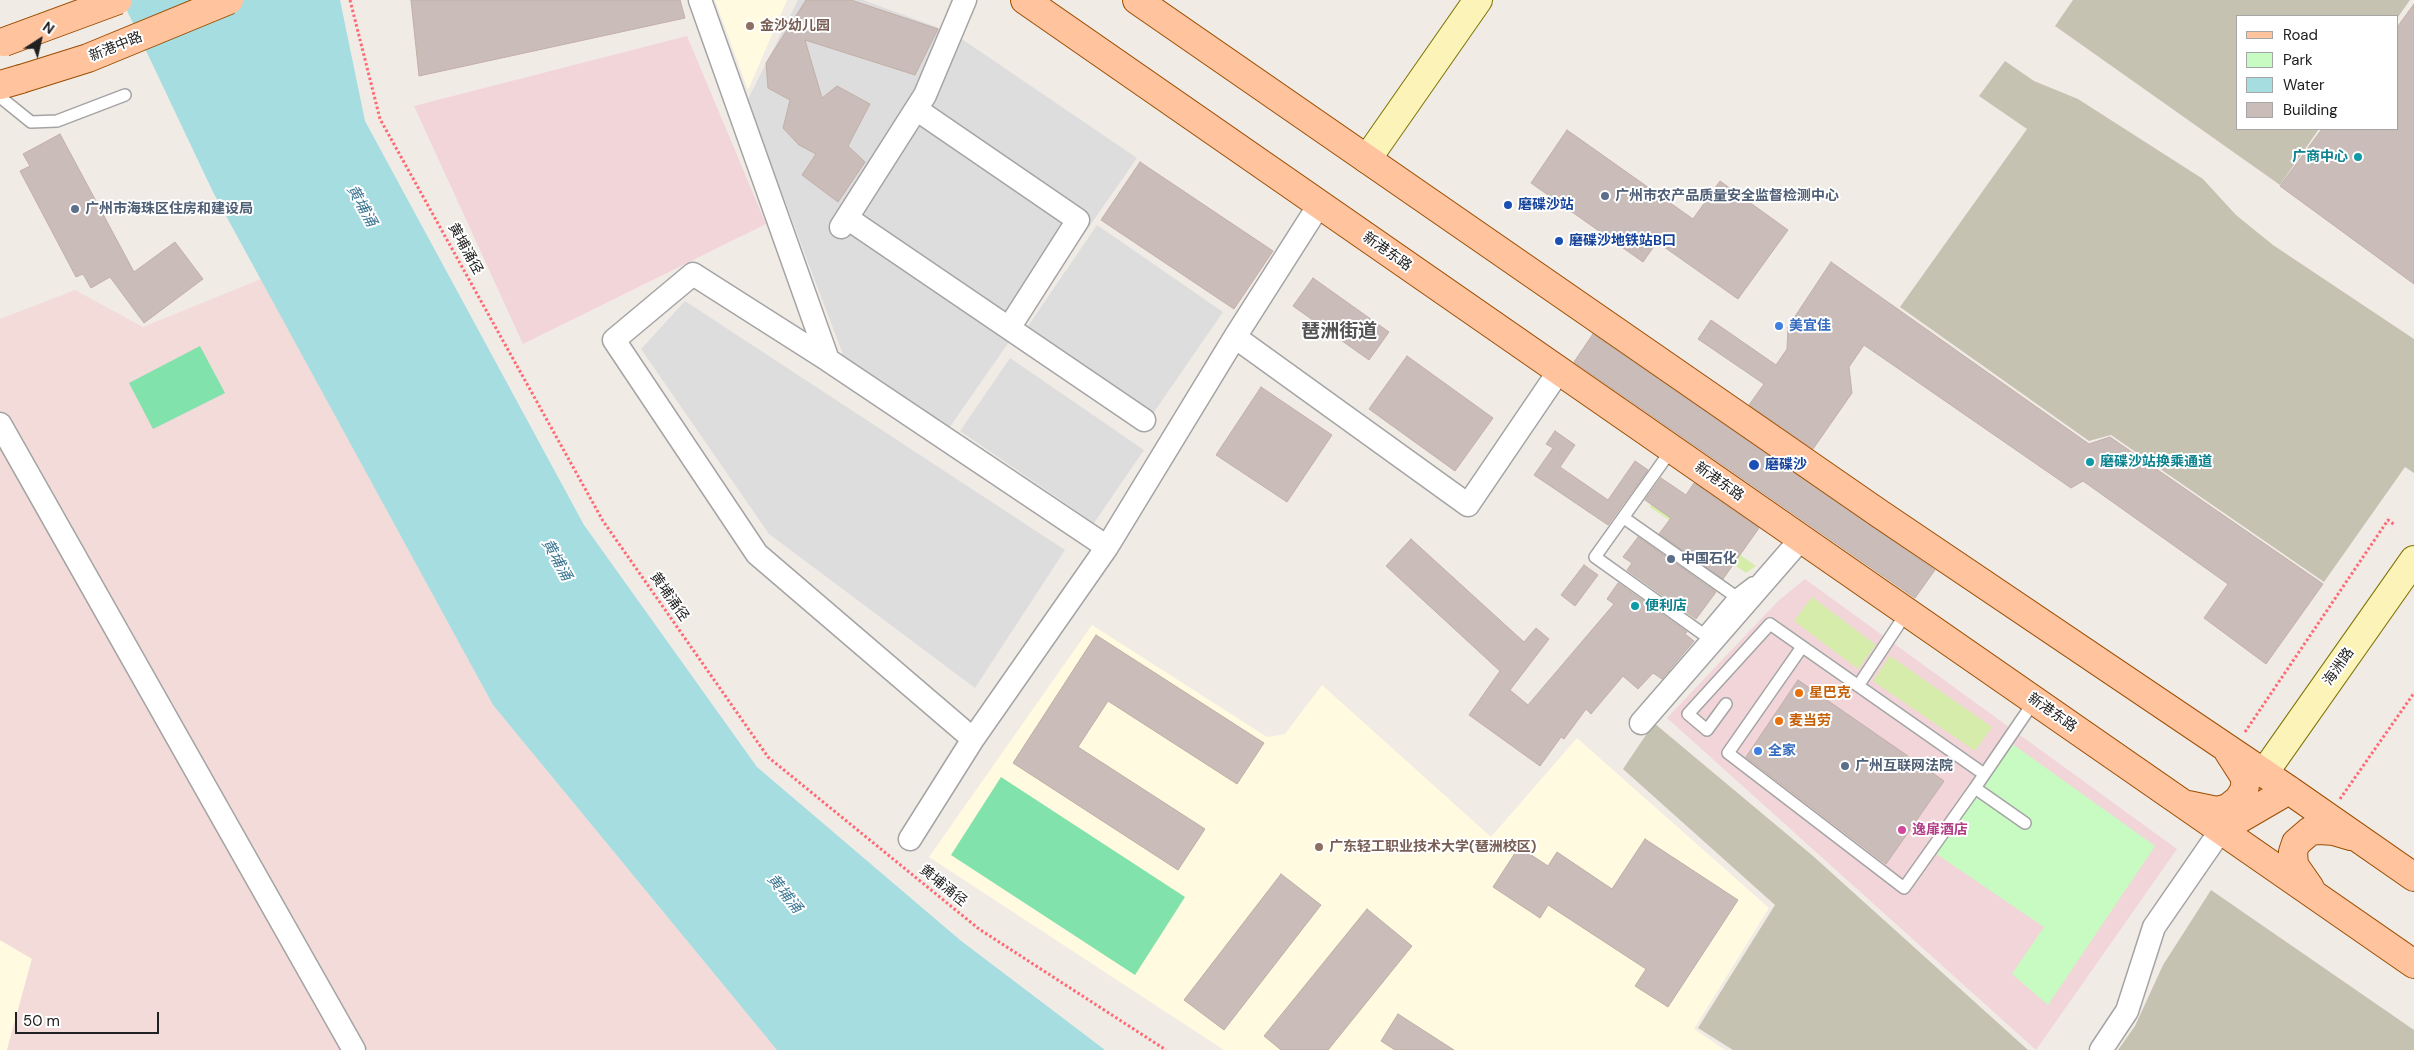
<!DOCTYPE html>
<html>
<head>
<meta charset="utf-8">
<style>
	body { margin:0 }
	#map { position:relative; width:2414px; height:1050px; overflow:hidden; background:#f1ebe6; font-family:"DM Sans",sans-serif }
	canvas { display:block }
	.legend { position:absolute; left:2236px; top:15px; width:162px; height:115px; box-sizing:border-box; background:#fff; border:1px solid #a6a6a6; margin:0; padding:6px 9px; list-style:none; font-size:15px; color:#202020 }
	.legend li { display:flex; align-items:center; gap:10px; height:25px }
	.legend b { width:25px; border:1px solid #a6a6a6 }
	.north { position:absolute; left:15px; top:15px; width:50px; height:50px; -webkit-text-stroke:4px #fff; paint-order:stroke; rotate:35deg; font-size:14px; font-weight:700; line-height:20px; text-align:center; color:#202020 }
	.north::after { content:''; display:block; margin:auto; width:18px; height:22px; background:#202020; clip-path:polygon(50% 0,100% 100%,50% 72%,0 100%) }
	.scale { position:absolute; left:15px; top:1012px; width:144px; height:22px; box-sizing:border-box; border:2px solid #202020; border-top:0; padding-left:6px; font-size:15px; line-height:18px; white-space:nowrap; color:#202020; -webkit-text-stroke:4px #fff; paint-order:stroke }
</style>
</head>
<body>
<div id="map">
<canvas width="2414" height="1050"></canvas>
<ul class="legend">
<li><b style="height:6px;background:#ffc39d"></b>Road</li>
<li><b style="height:14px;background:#c8fbc2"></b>Park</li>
<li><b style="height:14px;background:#a5dde0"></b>Water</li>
<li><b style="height:14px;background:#c9bcb9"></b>Building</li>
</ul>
<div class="north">N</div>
<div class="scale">50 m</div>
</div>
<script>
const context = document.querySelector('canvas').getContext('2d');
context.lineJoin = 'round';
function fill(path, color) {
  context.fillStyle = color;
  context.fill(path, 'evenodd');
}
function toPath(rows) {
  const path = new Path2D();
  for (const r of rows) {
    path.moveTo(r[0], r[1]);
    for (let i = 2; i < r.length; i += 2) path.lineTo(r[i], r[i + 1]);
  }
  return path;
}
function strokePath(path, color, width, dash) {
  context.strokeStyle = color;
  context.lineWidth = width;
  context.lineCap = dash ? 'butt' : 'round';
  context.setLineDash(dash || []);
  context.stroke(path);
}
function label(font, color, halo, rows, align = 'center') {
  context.font = font + ' "DM Sans","Noto Sans SC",sans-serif';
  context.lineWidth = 4;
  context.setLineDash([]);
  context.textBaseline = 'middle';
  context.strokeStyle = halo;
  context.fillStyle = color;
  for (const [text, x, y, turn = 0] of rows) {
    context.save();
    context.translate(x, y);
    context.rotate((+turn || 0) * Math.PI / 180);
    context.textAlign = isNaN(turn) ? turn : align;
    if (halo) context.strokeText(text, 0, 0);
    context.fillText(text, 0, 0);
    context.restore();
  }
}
fill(toPath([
	[798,0,863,0,953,33,1137,158,947,431,845,360,747,101],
	[1097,225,1223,312,1152,415,1026,329],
	[685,301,1065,550,975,688,769,534,641,349],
	[1010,358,1144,450,1094,523,960,431]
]), '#dedddd');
fill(toPath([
	[687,36,766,224,523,344,414,106],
	[1805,579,2177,849,2036,1050,1667,718,1778,601]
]), '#f2d5d9');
fill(toPath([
	[715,0,787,0,748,90],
	[1092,625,1267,737,1285,734,1322,685,1491,837,1577,738,1769,908,1694,1029,1725,1050,1224,1050,929,857],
	[0,940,32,958,7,1050,0,1050]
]), '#fffae0');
fill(toPath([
	[261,279,493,705,777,1050,7,1050,32,959,0,940,0,319,75,290,143,327]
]), '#f3dbd9');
fill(toPath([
	[2073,0,2410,0,2398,17,2238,16,2238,129,2319,129,2280,185,2055,26],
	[2005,61,2034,81,2078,99,2203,179,2236,215,2273,245,2414,339,2414,473,2405,467,2324,582,2111,435,2089,441,1900,307,2027,129,1979,96],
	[1654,723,1813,856,2028,1050,1733,1050,1698,1028,1775,905,1623,769],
	[2211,890,2414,1030,2414,1050,2118,1050,2135,1026,2163,965]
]), '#c6c2b1');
fill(toPath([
	[1654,494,1756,566,1746,573,1650,507],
	[1812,597,1876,645,1858,669,1794,621],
	[1890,656,1992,727,1975,751,1873,681]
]), '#d6ecaa');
fill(toPath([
	[2011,743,2155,846,2048,1005,2012,974,2044,927,1935,853]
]), '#c8fbc2');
fill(toPath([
	[200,346,225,393,153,429,129,383],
	[1001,777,1185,897,1135,975,951,855]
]), '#81e2ac');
fill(toPath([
	[122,0,340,0,365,121,584,525,757,767,960,940,1105,1050,777,1050,493,705,213,192]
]), '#a5dde0');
const building = toPath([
	[411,0,680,0,685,18,419,76,411,0],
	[806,0,851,0,938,29,915,75,805,40,822,98,837,86,870,104,848,146,865,162,838,202,802,175,816,154,799,145,783,128,790,100,768,88,766,63,806,0],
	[2414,4,2414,284,2280,186,2322,129,2398,129,2398,26,2414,4],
	[1567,130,1693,219,1720,181,1788,230,1738,299,1657,242,1643,262,1531,183,1567,130],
	[60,134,134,272,175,242,203,279,144,323,110,277,91,288,83,274,76,277,20,171,30,166,23,154,60,134],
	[1140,162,1273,251,1234,309,1101,220,1140,162],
	[1831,262,2089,444,2110,437,2323,584,2266,664,2204,618,2228,584,2083,481,2071,488,1864,345,1849,367,1852,393,1813,449,1749,405,1764,384,1698,339,1711,320,1776,365,1787,349,1788,327,1831,262],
	[1313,278,1389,332,1369,360,1293,306,1313,278],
	[1593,334,1935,570,1915,598,1574,362,1593,334],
	[1407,356,1493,418,1455,471,1369,409,1407,356],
	[1261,387,1332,435,1287,502,1216,455,1261,387],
	[1555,431,1575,445,1560,467,1608,500,1635,461,1648,470,1608,525,1534,475,1553,448,1546,444,1555,431],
	[1661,478,1686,495,1694,483,1759,528,1723,579,1659,534,1671,518,1645,500,1661,478],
	[1638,537,1716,592,1696,619,1627,570,1632,563,1623,557,1638,537],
	[1411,539,1524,642,1536,628,1549,639,1510,690,1528,705,1614,604,1607,599,1618,583,1687,632,1685,634,1694,641,1662,679,1653,673,1638,689,1623,676,1591,714,1586,709,1564,739,1561,737,1540,766,1469,715,1500,671,1386,566,1411,539],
	[1584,565,1598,575,1575,606,1561,595,1584,565],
	[1096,635,1264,743,1237,784,1108,701,1078,747,1205,829,1178,870,1013,763,1096,635],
	[1798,680,1944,781,1886,864,1746,757,1798,680],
	[1645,839,1738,900,1668,1007,1635,986,1646,969,1548,905,1540,918,1493,887,1519,847,1548,866,1557,852,1612,889,1645,839],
	[1281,874,1321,905,1224,1030,1184,1000,1281,874],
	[1367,909,1412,946,1328,1050,1281,1050,1264,1036,1367,909],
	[1398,1014,1454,1050,1395,1050,1381,1041,1398,1014]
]);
fill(building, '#c9bcb9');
strokePath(building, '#c3afa7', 1);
const lane = toPath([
	[0,97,31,122,57,121,125,95],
	[1672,449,1595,557,1703,634,1735,596,1752,583],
	[1624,518,1735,596],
	[1802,647,1728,753,1904,888,1975,788],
	[1858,686,1907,612],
	[1726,704,1707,730,1688,714,1770,624,1984,774],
	[2025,823,1975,788,2035,700]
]);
const street = toPath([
	[700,0,828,360,1107,547],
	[916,109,1078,220,1009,328],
	[847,218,1144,420],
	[841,227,925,95,965,0],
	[1235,337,1468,505,1559,371],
	[828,360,693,274,614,340,757,554,973,739],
	[0,424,354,1050],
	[1641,723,1801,539],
	[910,839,973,739,1107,547,1235,337,1319,205],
	[2101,1050,2127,1011,2154,927,2221,830]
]);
const secondary = toPath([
	[1367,159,1478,0],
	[2264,773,2414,560]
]);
const primary = toPath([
	[1025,0,2414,964],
	[1137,0,1880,514,2289,790,2414,877],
	[0,85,21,79],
	[2188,805,2217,811,2228,808,2238,800,2244,791,2246,779,2228,751],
	[2222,829,2289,790],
	[2310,888,2294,865,2293,852,2296,843,2310,831,2320,830,2334,831,2351,836]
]);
strokePath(lane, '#a4a4a4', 14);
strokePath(street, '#a4a4a4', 25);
strokePath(secondary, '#7c7401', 30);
strokePath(primary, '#9b4d00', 30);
strokePath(toPath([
	[350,0,380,119,603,521,768,757,979,929,1166,1050],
	[2245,732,2388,520,2395,525],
	[2340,799,2414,693]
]), '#fe6974', 3, [2.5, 2.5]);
strokePath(lane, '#fff', 11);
strokePath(street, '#fff', 22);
strokePath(secondary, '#fcf3b9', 28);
strokePath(primary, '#ffc39d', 28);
const primaryBridge = toPath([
	[4,42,118,0],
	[21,79,88,58,229,0]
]);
strokePath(primaryBridge, '#9b4d00', 30, []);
strokePath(primaryBridge, '#ffc39d', 28);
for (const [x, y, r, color] of [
	[750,26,5,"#8d6e63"],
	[2358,157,5,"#0f9aa8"],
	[1605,196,5,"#5c6f8a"],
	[1508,205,5,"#1a4fb4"],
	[75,209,5,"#5c6f8a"],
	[1559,241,5,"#1a4fb4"],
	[1779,326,5,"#3f7fe0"],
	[2090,462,5,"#0f9aa8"],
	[1754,465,6,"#1a4fb4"],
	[1671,559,5,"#5c6f8a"],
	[1635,606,5,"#0f9aa8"],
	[1799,693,5,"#e8710a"],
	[1779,721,5,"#e8710a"],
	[1758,751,5,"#3f7fe0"],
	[1845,766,5,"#5c6f8a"],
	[1902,830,5,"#d1479c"],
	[1319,847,5,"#8d6e63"]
]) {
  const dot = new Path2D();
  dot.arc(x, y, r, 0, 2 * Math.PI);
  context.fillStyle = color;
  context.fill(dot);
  strokePath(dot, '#fff', 2);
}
label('bold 14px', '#785e54', '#fff', [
	["金沙幼儿园",760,26],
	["广东轻工职业技术大学(琶洲校区)",1329,847]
], 'left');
label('14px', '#202020', '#fff', [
	["新港中路",116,47,-22],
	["黄埔涌径",465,249,61],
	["新港东路",1387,252,35],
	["新港东路",1719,482,35],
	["黄埔涌径",669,597,55],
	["海洲路",2339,667,-55],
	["新港东路",2052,713,35],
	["黄埔涌径",943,886,39]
]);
label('bold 14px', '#0d838f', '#fff', [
	["广商中心",2348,157,"right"],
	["磨碟沙站换乘通道",2100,462],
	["便利店",1645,606]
], 'left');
label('bold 14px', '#4e5e75', '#fff', [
	["广州市农产品质量安全监督检测中心",1615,196],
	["广州市海珠区住房和建设局",85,209],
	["中国石化",1681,559],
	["广州互联网法院",1855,766]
], 'left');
label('bold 14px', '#164399', '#fff', [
	["磨碟沙站",1518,205],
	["磨碟沙地铁站B口",1569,241],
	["磨碟沙",1765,465]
], 'left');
label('bold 14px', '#366cbe', '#fff', [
	["美宜佳",1789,326],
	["全家",1768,751]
], 'left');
label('bold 14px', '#c56008', '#fff', [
	["星巴克",1809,693],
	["麦当劳",1789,721]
], 'left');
label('bold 14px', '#b23c85', '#fff', [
	["逸扉酒店",1912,830]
], 'left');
label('italic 15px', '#3d7793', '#fff', [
	["黄埔涌",361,206,61],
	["黄埔涌",556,560,61],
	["黄埔涌",784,894,51]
]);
label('bold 19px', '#535353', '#fff', [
	["琶洲街道",1339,332]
]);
</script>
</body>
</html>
